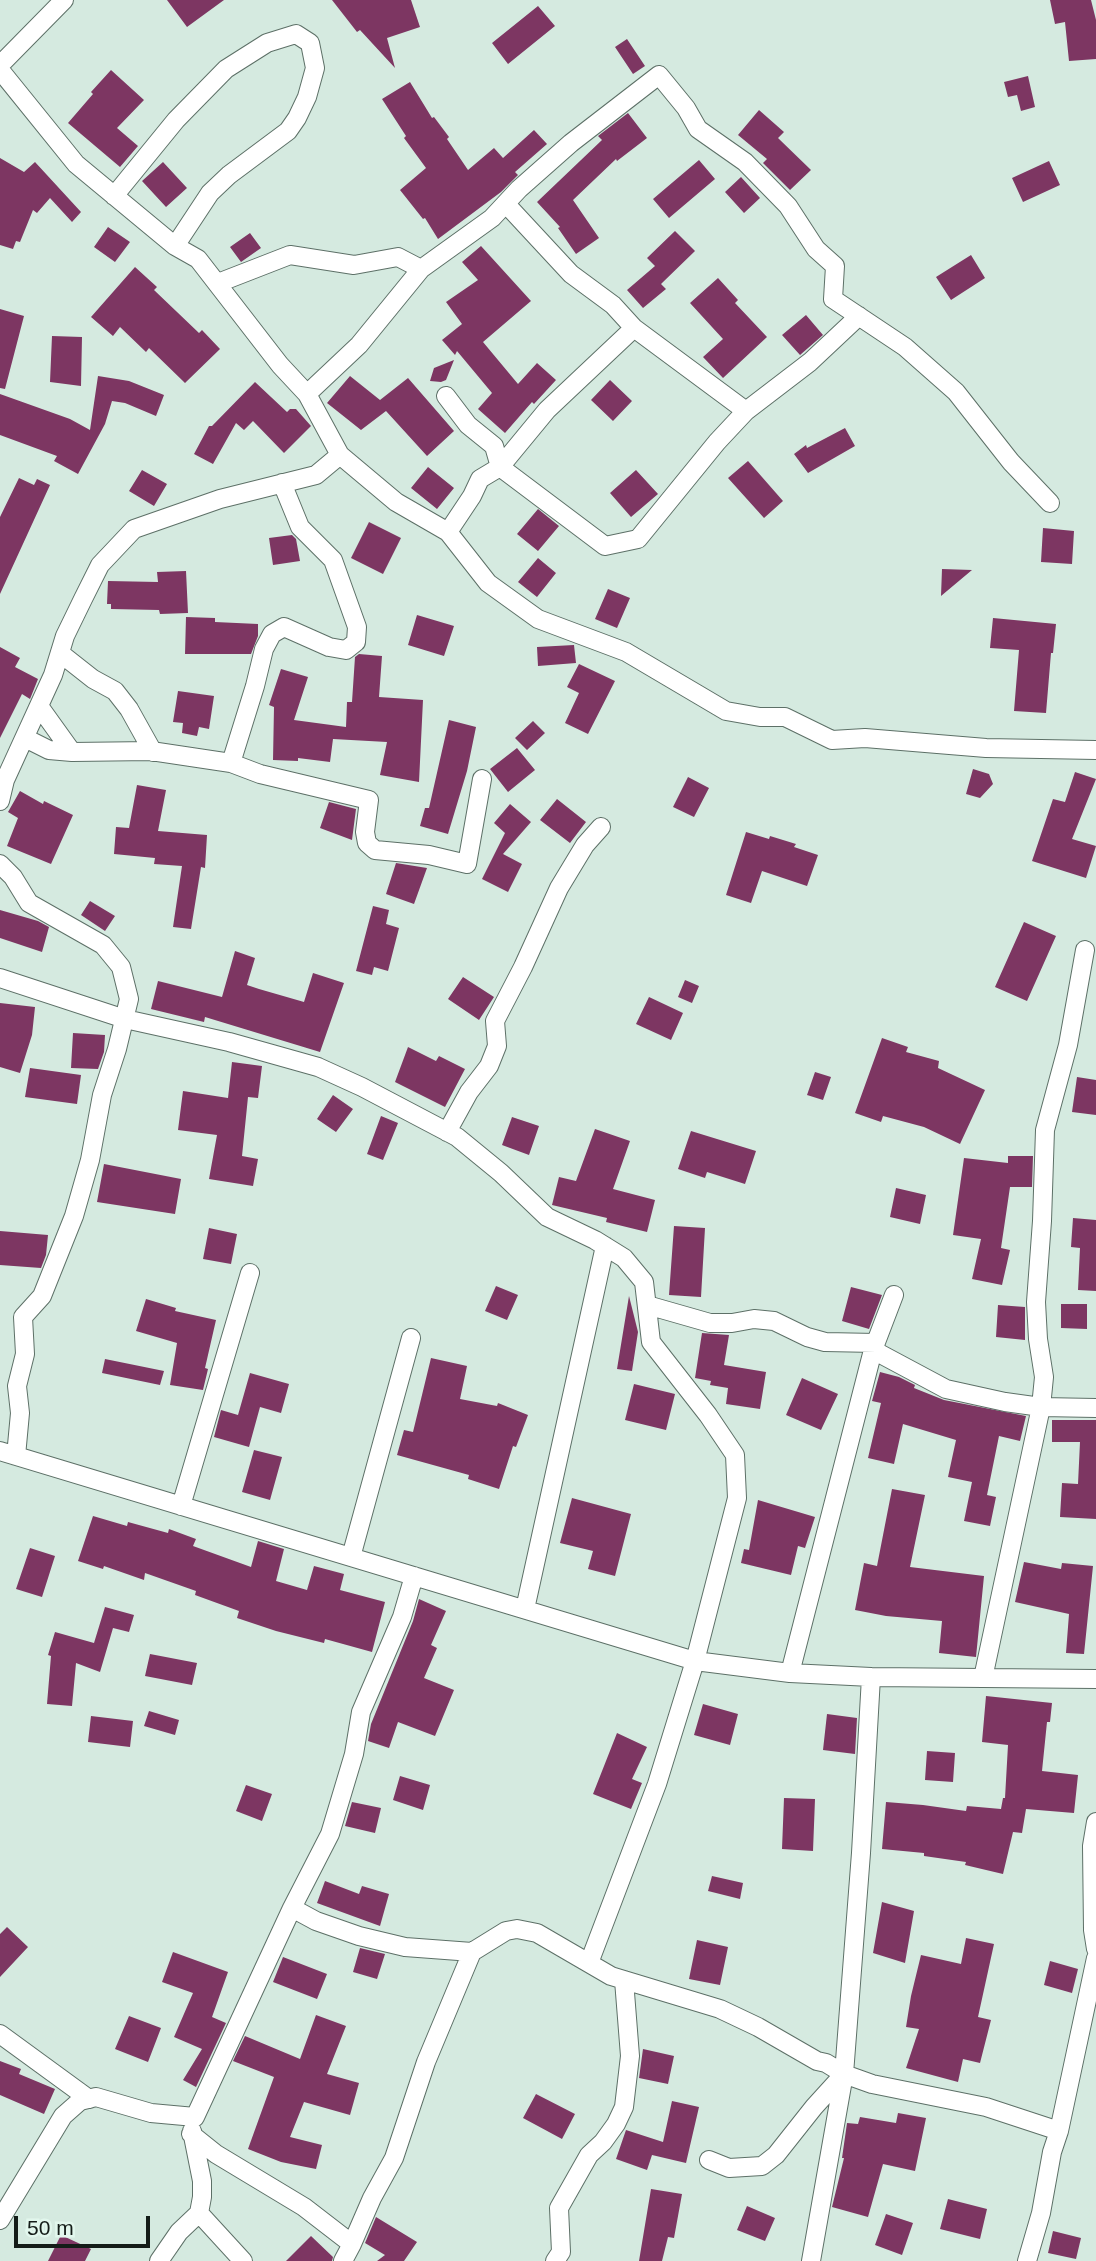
<!DOCTYPE html>
<html>
<head>
<meta charset="utf-8">
<style>
	body { margin:0 }
	#map { position:relative; width:1096px; height:2261px; overflow:hidden; background:#d5eae0; font-family:Arial,sans-serif }
	canvas { display:block }
	.scale { position:absolute; left:14px; top:2216px; width:136px; height:32px; box-sizing:border-box; border:4px solid #141c18; border-top:0; padding-left:9px; font-size:21px; line-height:24px; white-space:nowrap; color:#141c18; -webkit-text-stroke:5px #e2f7ed; paint-order:stroke }
</style>
</head>
<body>
<div id="map">
<canvas width="1096" height="2261"></canvas>
<div class="scale">50 m</div>
</div>
<script>
const context = document.querySelector('canvas').getContext('2d');
context.lineJoin = 'round';
function fill(path, color) {
  context.fillStyle = color;
  context.fill(path, 'evenodd');
}
function toPath(rows) {
  const path = new Path2D();
  for (const r of rows) {
    path.moveTo(r[0], r[1]);
    for (let i = 2; i < r.length; i += 2) path.lineTo(r[i], r[i + 1]);
  }
  return path;
}
function strokePath(path, color, width, dash) {
  context.strokeStyle = color;
  context.lineWidth = width;
  context.lineCap = dash ? 'butt' : 'round';
  context.setLineDash(dash || []);
  context.stroke(path);
}
fill(toPath([
	[167,0,224,0,187,27],
	[332,0,411,0,420,27,387,38,395,68,360,30,357,32],
	[1050,0,1091,0,1096,20,1096,59,1069,61,1065,22,1055,24],
	[538,6,555,26,508,64,492,43],
	[627,39,645,66,633,74,615,47],
	[111,70,144,100,117,128,138,146,120,167,68,123,93,94,91,92],
	[1028,76,1035,107,1021,111,1017,95,1008,97,1004,82],
	[410,82,432,118,434,117,449,137,447,139,468,170,494,148,503,158,534,130,547,144,515,172,518,175,501,192,438,239,425,218,423,219,400,190,426,168,404,138,406,136,382,99],
	[759,110,784,132,778,138,811,170,790,190,763,163,767,159,738,135],
	[628,113,647,138,617,161,616,159,573,200,599,238,576,254,558,228,560,227,537,202,602,140,598,136],
	[0,158,24,172,35,162,81,212,72,222,50,198,37,213,33,210,20,242,16,241,13,249,0,245],
	[699,160,715,179,669,218,653,199],
	[1049,161,1060,185,1023,202,1012,178],
	[163,162,187,188,166,207,142,181],
	[741,177,760,198,744,213,725,192],
	[108,227,130,242,115,262,94,247],
	[675,231,695,251,661,284,666,289,643,308,627,290,655,266,647,258],
	[250,233,261,248,241,262,230,247],
	[481,246,531,301,483,342,518,384,537,363,556,380,534,404,532,402,505,433,478,409,492,393,457,351,455,355,442,340,462,324,446,302,478,280,462,262],
	[971,255,985,278,951,300,936,277],
	[135,267,157,287,154,290,199,333,202,330,220,349,185,383,149,348,146,352,120,327,113,336,91,317],
	[718,278,738,300,735,303,767,337,723,378,703,357,723,339,690,303],
	[0,309,24,316,5,389,0,388],
	[806,315,823,335,800,355,782,335],
	[52,336,82,337,81,386,50,382],
	[454,360,446,380,441,382,430,381,434,368],
	[98,376,129,381,164,395,156,416,125,403,112,401,105,424,78,474,54,461,57,456,0,435,0,394,70,419,90,430],
	[350,376,380,400,408,378,454,431,427,456,386,411,361,430,327,403],
	[610,380,632,401,613,421,591,400],
	[255,382,287,412,290,409,296,409,311,426,284,453,253,421,244,430,236,423,213,464,194,454,209,426,212,426],
	[845,428,855,446,808,473,794,454,806,445,807,448],
	[748,461,783,501,764,518,728,478],
	[428,467,454,488,437,509,411,488],
	[142,470,167,484,154,506,129,491],
	[636,470,658,494,631,517,610,493],
	[19,478,34,485,37,479,50,485,0,594,0,517],
	[538,509,559,526,538,551,517,534],
	[369,522,401,538,383,574,351,558],
	[1043,528,1074,531,1072,564,1041,562],
	[292,535,296,539,300,561,273,565,269,538],
	[538,558,556,573,537,597,518,582],
	[942,569,972,570,941,596],
	[186,571,188,613,160,614,159,610,111,609,111,604,107,604,108,581,158,582,157,572],
	[608,589,630,598,617,628,595,619],
	[417,615,454,626,444,656,408,645],
	[186,617,215,618,215,622,258,624,258,636,251,654,185,654],
	[993,618,1056,624,1053,653,1051,653,1046,713,1014,711,1019,650,990,648],
	[574,645,576,663,538,666,537,647],
	[0,647,20,658,15,667,38,679,30,699,22,694,0,738],
	[359,654,382,656,379,697,423,700,419,782,380,775,387,742,333,739,330,762,298,758,298,761,273,760,274,707,269,705,281,669,308,677,294,720,346,727,347,702,352,702,355,657],
	[579,664,615,681,588,734,565,723,579,693,567,687],
	[178,691,214,696,209,729,199,727,197,736,182,733,183,723,173,722],
	[449,720,476,727,467,771,448,834,420,826,425,808,429,808],
	[533,721,545,733,527,750,515,738],
	[517,748,535,770,508,792,490,769],
	[973,769,989,774,993,784,980,798,966,794],
	[1075,772,1096,779,1072,839,1096,846,1086,878,1032,861,1053,799,1065,802],
	[688,777,709,788,694,817,673,807],
	[137,785,166,790,158,831,207,835,205,868,201,867,191,929,173,927,182,866,154,864,155,858,114,854,116,827,129,828],
	[20,791,43,804,44,801,73,815,51,864,7,846,18,818,8,812],
	[557,799,586,822,570,843,540,820],
	[329,802,356,809,352,840,320,828],
	[510,804,531,822,503,854,522,864,508,892,482,879,505,833,494,823],
	[746,832,769,839,770,836,796,844,794,847,818,855,807,886,762,871,751,903,726,895],
	[396,863,427,868,414,904,386,894],
	[90,901,115,916,105,931,81,915],
	[373,906,389,910,386,924,399,928,388,971,374,967,372,975,356,971],
	[0,910,38,921,49,927,42,952,0,938],
	[1024,922,1056,936,1027,1001,995,987],
	[235,951,255,958,247,985,259,989,304,1002,313,973,344,983,320,1052,205,1017,204,1022,151,1009,158,981,222,997],
	[463,977,494,997,479,1020,448,999],
	[685,980,699,986,692,1003,678,997],
	[649,997,683,1013,671,1040,636,1024],
	[0,1003,35,1007,32,1035,20,1073,0,1067],
	[73,1033,105,1035,104,1052,98,1069,71,1068],
	[882,1038,908,1047,906,1052,939,1061,938,1068,985,1090,960,1144,924,1127,883,1116,881,1122,855,1113],
	[408,1047,436,1061,439,1056,465,1069,445,1107,395,1082],
	[232,1062,262,1066,258,1098,248,1097,242,1156,258,1159,253,1186,209,1179,217,1135,178,1130,183,1091,228,1098],
	[30,1068,81,1075,77,1104,25,1097],
	[815,1072,831,1077,823,1100,807,1095],
	[1077,1077,1096,1080,1096,1115,1072,1112],
	[333,1095,353,1109,336,1132,317,1119],
	[381,1116,398,1123,383,1160,367,1154],
	[512,1117,539,1126,529,1155,502,1145],
	[595,1129,630,1141,613,1189,655,1200,647,1232,606,1222,607,1218,552,1205,559,1177,576,1181],
	[691,1131,756,1151,745,1184,707,1172,705,1178,678,1169],
	[1008,1156,1033,1156,1032,1187,1010,1187,1001,1248,1010,1250,1002,1285,972,1279,981,1239,953,1235,964,1158,1008,1163],
	[104,1164,181,1179,175,1214,97,1202],
	[896,1188,926,1195,920,1224,890,1217],
	[1073,1218,1096,1220,1096,1291,1078,1290,1080,1248,1071,1247],
	[674,1226,705,1228,701,1297,669,1295],
	[209,1228,237,1234,231,1264,203,1259],
	[0,1231,48,1235,46,1255,41,1268,0,1265],
	[496,1286,518,1295,507,1320,485,1311],
	[851,1287,882,1295,869,1329,842,1321],
	[629,1296,638,1332,632,1371,617,1369],
	[146,1299,176,1308,175,1311,216,1320,205,1368,208,1369,203,1390,170,1385,177,1343,136,1331],
	[1061,1304,1087,1304,1087,1329,1061,1328],
	[998,1305,1025,1307,1025,1340,996,1337],
	[702,1333,729,1335,724,1365,766,1372,760,1409,726,1404,728,1388,710,1385,711,1381,695,1378],
	[431,1358,467,1366,460,1399,497,1406,498,1403,528,1415,516,1447,513,1446,499,1489,468,1479,469,1475,397,1455,404,1430,413,1432],
	[105,1359,164,1371,160,1385,102,1373],
	[880,1372,899,1377,915,1385,914,1388,944,1400,1026,1416,1020,1441,999,1436,987,1495,996,1497,990,1526,964,1521,972,1482,948,1477,956,1440,903,1424,894,1464,868,1458,881,1403,872,1401],
	[250,1373,289,1384,281,1413,260,1407,249,1447,214,1437,221,1410,238,1415],
	[802,1378,838,1394,821,1430,786,1415],
	[634,1384,675,1394,666,1430,625,1420],
	[1052,1420,1096,1420,1096,1519,1060,1517,1062,1483,1078,1484,1080,1442,1052,1442],
	[254,1450,282,1457,270,1500,242,1492],
	[892,1489,925,1495,910,1567,984,1576,976,1657,939,1653,942,1621,886,1616,855,1610,864,1563,877,1566],
	[572,1498,631,1514,615,1576,588,1569,593,1551,560,1543],
	[758,1500,815,1517,805,1548,798,1546,791,1575,741,1563,744,1549,749,1550],
	[93,1516,127,1526,128,1522,168,1533,169,1529,196,1539,193,1546,251,1567,258,1541,284,1549,276,1581,307,1590,314,1566,344,1574,340,1590,385,1602,372,1652,325,1639,324,1643,276,1631,237,1618,239,1611,195,1595,196,1591,145,1573,144,1580,104,1566,103,1569,78,1561],
	[30,1548,55,1556,42,1597,16,1589],
	[1024,1562,1061,1569,1062,1563,1093,1566,1084,1654,1066,1653,1069,1614,1015,1602],
	[419,1599,446,1611,431,1645,437,1648,424,1678,454,1690,435,1736,398,1722,389,1748,368,1741,371,1724,413,1621],
	[105,1607,134,1615,129,1632,113,1628,100,1672,76,1663,72,1706,47,1704,51,1656,48,1655,55,1632,94,1643],
	[150,1654,197,1663,192,1685,145,1676],
	[986,1696,1052,1703,1050,1722,1047,1722,1042,1771,1078,1775,1074,1813,1026,1809,1022,1833,1013,1832,1003,1874,965,1865,966,1862,924,1856,924,1853,882,1849,886,1802,923,1805,966,1811,967,1806,1001,1809,1003,1798,1005,1798,1008,1745,982,1742],
	[703,1704,738,1714,730,1745,694,1735],
	[149,1711,179,1720,175,1735,144,1726],
	[827,1714,857,1718,855,1754,823,1750],
	[91,1716,133,1721,130,1747,88,1742],
	[617,1733,647,1747,632,1779,642,1783,631,1809,593,1794],
	[927,1751,955,1753,953,1782,925,1780],
	[400,1776,430,1785,423,1810,393,1800],
	[246,1785,272,1794,262,1821,236,1811],
	[784,1798,815,1799,813,1851,782,1849],
	[352,1802,381,1808,375,1833,345,1826],
	[712,1876,743,1883,740,1899,708,1891],
	[325,1881,359,1894,362,1886,389,1894,380,1926,317,1903],
	[882,1902,914,1911,905,1963,873,1953],
	[7,1927,28,1947,0,1977,0,1934],
	[966,1938,994,1944,978,2017,991,2020,980,2063,963,2059,958,2082,906,2068,919,2029,906,2027,911,1996,921,1955,961,1964],
	[697,1940,728,1947,720,1985,689,1979],
	[360,1948,385,1954,377,1979,353,1972],
	[173,1952,228,1972,212,2017,226,2023,196,2087,183,2080,202,2049,174,2037,193,1993,162,1982],
	[283,1957,327,1974,317,1999,273,1982],
	[1050,1961,1078,1969,1072,1993,1044,1985],
	[316,2015,346,2026,327,2074,359,2083,350,2115,304,2102,290,2137,322,2145,316,2169,281,2162,248,2149,274,2077,233,2061,245,2036,300,2059],
	[129,2016,161,2028,148,2062,115,2049],
	[643,2049,674,2056,668,2084,639,2078],
	[0,2061,21,2069,19,2074,55,2089,44,2114,0,2095],
	[536,2094,575,2114,562,2139,523,2118],
	[672,2101,699,2107,686,2163,652,2155,647,2170,616,2159,626,2130,663,2142],
	[898,2113,926,2118,915,2171,883,2164,868,2217,832,2207,844,2158,842,2158,847,2123,858,2124,860,2117,896,2123],
	[651,2189,682,2194,674,2238,668,2237,662,2261,639,2261],
	[948,2199,987,2209,980,2239,940,2229],
	[747,2206,775,2218,765,2241,737,2230],
	[886,2214,913,2223,902,2255,875,2245],
	[376,2217,417,2242,404,2261,377,2261,385,2255,365,2243],
	[1053,2231,1081,2238,1076,2259,1048,2253],
	[61,2235,91,2249,85,2261,48,2261],
	[311,2236,333,2257,332,2261,286,2261]
]), '#7d3662');
const minor = toPath([
	[0,65,64,0],
	[0,70,76,164,175,246,198,259,280,365,307,394,340,455,396,502,448,532,488,583,538,619,626,652,726,711,760,717,785,717,832,740,865,738,986,748,1096,750],
	[114,196,176,120,226,69,267,43,296,34,310,43,315,68,307,97,297,118,288,131,229,175,210,193,175,246],
	[506,204,571,274,613,305,634,328,547,410,500,467,605,546,638,539,717,442,746,411,634,328],
	[421,269,492,218,519,189,571,143,659,75,686,108,698,129,745,162,788,206,816,249,835,266,833,299,905,347,956,392,1011,462,1050,503],
	[218,283,290,255,354,265,398,257,421,269,359,345,307,394],
	[446,396,468,425,494,446,500,467,480,479,472,496,448,532],
	[746,411,810,362,859,316],
	[60,653,93,679,115,691,129,709,153,752],
	[39,706,72,752],
	[25,738,49,750,72,752,151,751,231,763,260,774,369,800,365,832,367,843,375,850,429,855,467,864,482,779],
	[231,763,255,686,264,649,272,634,284,627,329,647,346,650,356,642,357,627,333,560,300,527,282,483],
	[0,801,5,780,53,675,65,636,83,599,100,565,134,529,220,499,316,475,340,455],
	[0,864,13,877,29,903,103,945,121,967,129,999,117,1049,102,1095,90,1160,74,1216,42,1296,23,1317,25,1354,17,1386,20,1413,16,1456],
	[0,978,125,1019,229,1042,318,1067,362,1087,457,1137,501,1173,547,1217,595,1240,624,1258,644,1282,651,1342,708,1415,735,1455,737,1498,695,1661,657,1784,589,1963],
	[447,1132,469,1092,489,1066,497,1046,495,1021,523,967,559,888,585,845,601,827],
	[647,1305,710,1323,732,1323,754,1319,774,1321,807,1337,825,1342,876,1343],
	[873,1350,946,1389,1005,1402,1041,1407,1044,1377,1038,1339,1036,1302,1042,1221,1045,1130,1068,1045,1085,950],
	[0,1451,695,1661,790,1673,871,1677,1096,1679],
	[181,1506,250,1273],
	[351,1557,411,1338],
	[525,1609,605,1246],
	[790,1673,873,1350,894,1295],
	[983,1678,1041,1407,1096,1408],
	[1096,1822,1092,1846,1093,1930,1096,1949],
	[292,1908,316,1921,359,1936,405,1947,472,1952,506,1931,517,1929,537,1933,611,1976,720,2009,758,2027,817,2061,826,2063,844,2074,872,2084,986,2107,1059,2131],
	[0,2034,89,2099],
	[191,2134,216,2154,304,2207,352,2244,343,2261],
	[709,2160,729,2168,762,2166,776,2155,814,2107,844,2074],
	[199,2213,243,2261],
	[0,2220,63,2116,80,2101,96,2097,151,2113,195,2117,292,1908,330,1834,354,1754,361,1712,402,1617,414,1576],
	[352,2244,372,2198,394,2158,426,2062,472,1952],
	[159,2261,179,2232,199,2213,202,2197,202,2181,192,2131],
	[555,2261,561,2252,559,2208,589,2155,603,2142,616,2124,624,2107,630,2056,624,1980],
	[811,2261,844,2074,861,1853,871,1677],
	[1027,2261,1041,2213,1052,2152,1059,2131,1096,1958]
]);
strokePath(minor, '#5d7067', 20);
strokePath(minor, '#fff', 18);
</script>
</body>
</html>
